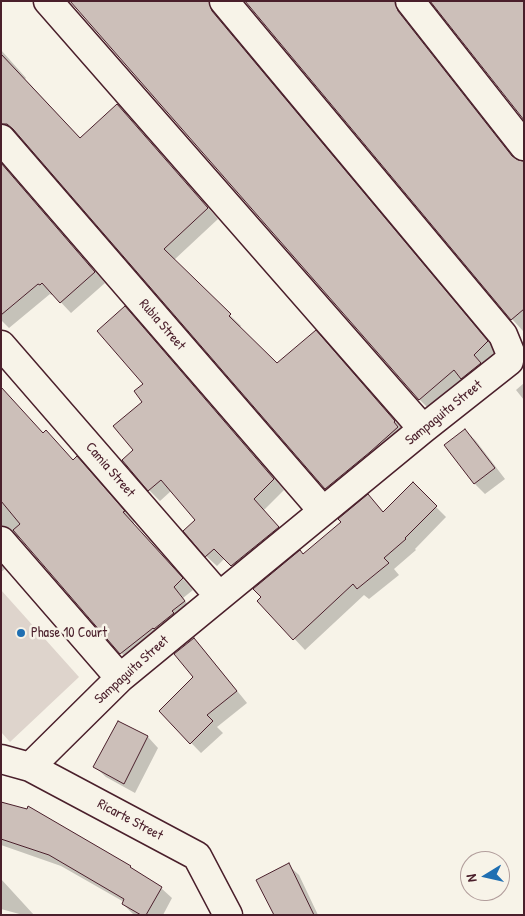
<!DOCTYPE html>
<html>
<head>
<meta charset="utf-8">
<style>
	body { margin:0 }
	#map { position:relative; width:525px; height:916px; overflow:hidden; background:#f7f3e8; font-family:"Patrick Hand",sans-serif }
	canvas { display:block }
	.frame { position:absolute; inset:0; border:2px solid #4a1f2b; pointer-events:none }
	.north { position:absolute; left:460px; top:851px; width:50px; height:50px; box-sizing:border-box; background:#f7f3e8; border:1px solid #b29e9c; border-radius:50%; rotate:261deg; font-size:14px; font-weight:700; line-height:20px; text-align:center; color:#4a1f2b }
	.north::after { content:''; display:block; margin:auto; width:18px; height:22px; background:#1f6fb2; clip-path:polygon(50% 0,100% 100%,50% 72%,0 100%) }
</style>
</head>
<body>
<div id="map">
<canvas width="525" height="916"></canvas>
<div class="frame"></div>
<div class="north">N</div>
</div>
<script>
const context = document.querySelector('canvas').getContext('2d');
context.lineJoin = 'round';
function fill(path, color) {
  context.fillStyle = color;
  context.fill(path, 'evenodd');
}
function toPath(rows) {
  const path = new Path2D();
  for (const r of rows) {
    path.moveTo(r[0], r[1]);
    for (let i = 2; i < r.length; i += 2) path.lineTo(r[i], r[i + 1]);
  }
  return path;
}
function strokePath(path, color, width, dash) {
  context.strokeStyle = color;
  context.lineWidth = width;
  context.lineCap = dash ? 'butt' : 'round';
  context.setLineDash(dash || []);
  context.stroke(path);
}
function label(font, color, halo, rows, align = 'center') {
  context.font = font + ' "Patrick Hand",sans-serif';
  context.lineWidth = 5;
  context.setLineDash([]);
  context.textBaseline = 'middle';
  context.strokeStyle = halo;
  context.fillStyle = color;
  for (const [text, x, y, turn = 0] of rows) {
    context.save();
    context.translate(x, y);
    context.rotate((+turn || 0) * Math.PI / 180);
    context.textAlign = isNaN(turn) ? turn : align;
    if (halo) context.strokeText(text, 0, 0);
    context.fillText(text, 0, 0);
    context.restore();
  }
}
fill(toPath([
	[1,590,79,677,10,742,1,732]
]), '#ded4cc');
fill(toPath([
	[248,1,411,1,406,16,409,23,517,161,524,162,523,331,512,319],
	[240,47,251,57,498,353,430,410,419,399],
	[1,50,26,78,25,79,81,139,117,105,218,219,174,260,241,326,239,328,277,364,326,343,405,432,337,499,22,137,18,134,9,134,1,138],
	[1,163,105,283,71,313,53,294,51,295,50,294,9,328,1,320],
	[135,318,284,490,264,510,289,538,243,576,225,558,217,566,206,556,197,520,171,491,160,501,149,490,135,450,144,402,145,384],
	[524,383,524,400,516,390],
	[1,406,43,434,73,461,87,468,134,522,133,524,193,590,183,598,194,613,131,664,21,538,10,536,1,540],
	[465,430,476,441,505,479,485,494,475,484,445,446],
	[413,484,446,517,415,549,416,550,394,569,399,575,369,599,364,595,305,650,259,601,303,556,379,507,384,513],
	[1,564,5,569,1,572],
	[194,639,204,650,247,703,217,727,223,733,201,753,160,711,195,678],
	[119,722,148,737,158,748,135,793,106,777,95,767],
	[1,804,161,888,172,898,163,915,134,915,123,904,124,902,61,866,1,845],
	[288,865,299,875,318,915,275,915],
	[1,879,34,915,23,915,1,909]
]), '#0003');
const building = toPath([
	[70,1,209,1,212,11,488,341,474,355,481,363,461,379,454,370,419,400,70,1],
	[245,1,395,1,398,11,512,156,518,160,524,161,524,309,511,320,245,1],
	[430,1,524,1,524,120,430,1],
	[1,54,80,138,117,104,208,208,164,249,231,314,229,316,277,363,316,330,395,421,394,422,398,427,370,452,325,489,13,129,7,124,1,124,1,54],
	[1,163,95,272,60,303,42,283,40,285,38,284,1,315,1,163],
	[125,306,274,479,254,499,279,527,231,566,214,549,205,557,183,531,195,520,161,480,148,491,122,460,133,450,113,426,142,402,134,391,143,384,97,331,125,306],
	[1,387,43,433,46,430,73,460,77,456,125,511,123,512,183,578,174,587,185,601,172,611,174,613,154,629,153,628,120,654,13,530,20,524,1,501,1,387],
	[465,429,495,468,474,484,444,445,465,429],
	[413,482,437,506,405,538,406,539,384,558,389,563,357,589,353,584,293,640,257,601,261,597,253,589,300,550,303,554,341,522,338,519,368,494,383,512,413,482],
	[194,638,237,691,207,715,213,721,190,744,159,711,193,677,174,654,194,638],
	[118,721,148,736,124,784,93,767,118,721],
	[1,802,27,809,28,806,131,866,130,867,162,887,146,915,141,915,122,904,124,899,49,855,1,839,1,802],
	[289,863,314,915,274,915,256,880,289,863]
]);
fill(building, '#ccbfb9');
strokePath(building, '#4a1f2b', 1);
const minor = toPath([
	[48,1,423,429],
	[410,1,524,146],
	[1,139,323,511],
	[1,345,219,596],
	[1,541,120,678],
	[1,759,30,767,197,856,228,915],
	[30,767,120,678,423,429,509,361,510,352,503,335,224,1]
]);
strokePath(minor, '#4a1f2b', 31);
strokePath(minor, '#f7f3e8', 28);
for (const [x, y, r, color] of [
	[21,633,5,"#1f6fb2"]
]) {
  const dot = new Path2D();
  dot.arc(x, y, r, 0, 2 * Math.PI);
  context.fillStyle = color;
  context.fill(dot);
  strokePath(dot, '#f7f3e8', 2);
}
label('14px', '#4a1f2b', '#f7f3e8', [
	["Rubia Street",162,325,49],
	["Sampaguita Street",444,413,-39],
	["Camia Street",110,470,49],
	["Sampaguita Street",132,670,-42],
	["Ricarte Street",130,820,28]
]);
label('14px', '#4a1f2b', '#f7f3e8', [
	["Phase 10 Court",31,633]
], 'left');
</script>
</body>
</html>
